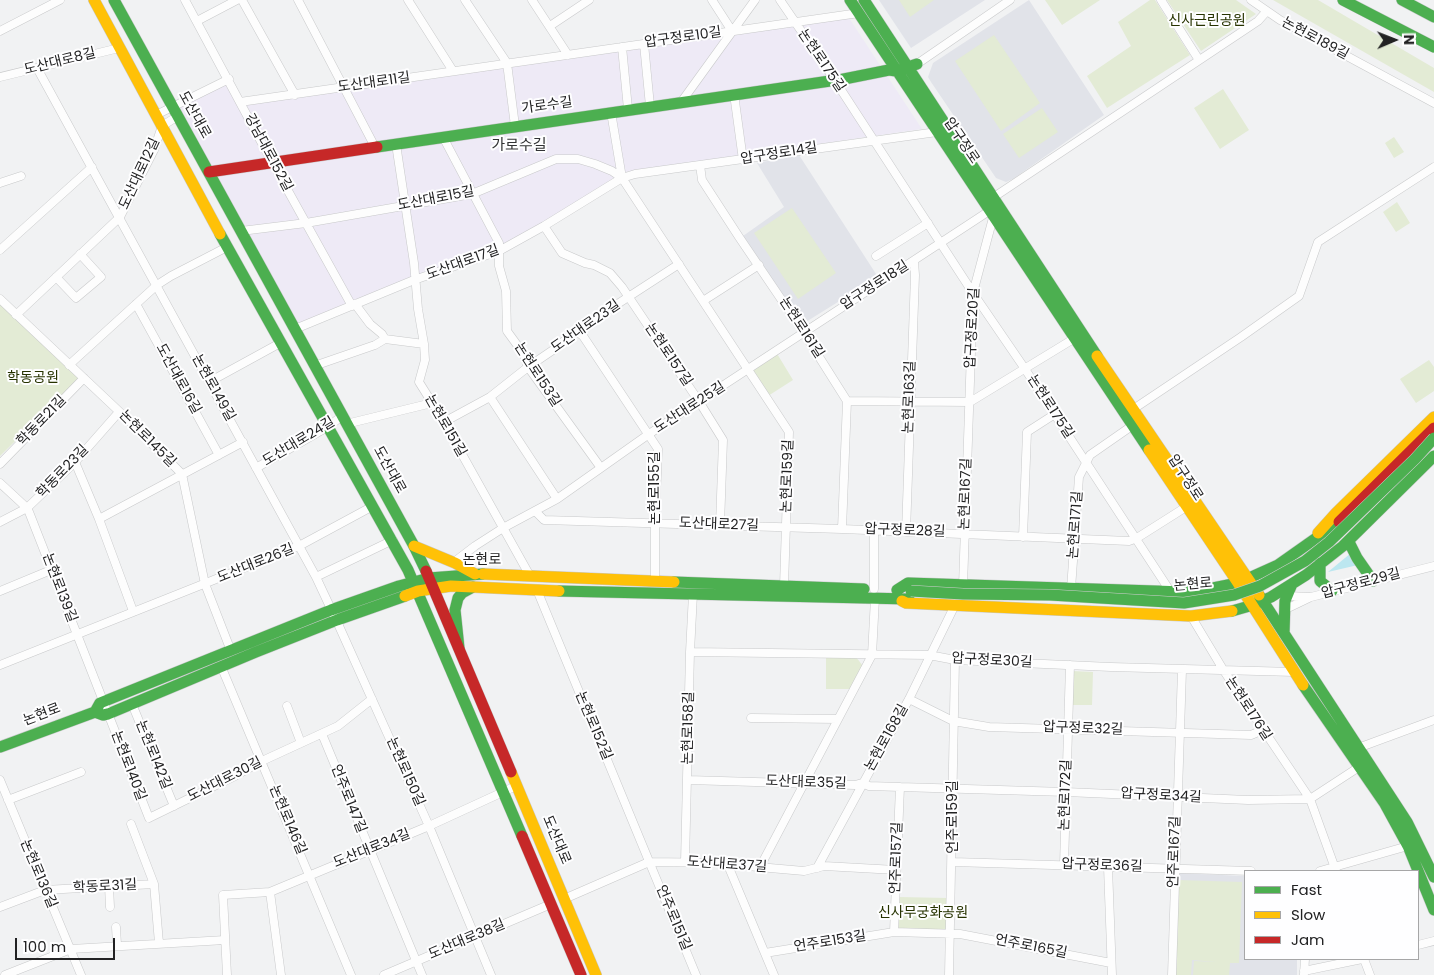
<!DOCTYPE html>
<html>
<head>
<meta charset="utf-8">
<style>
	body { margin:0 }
	#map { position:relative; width:1434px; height:975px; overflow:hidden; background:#f1f2f3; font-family:Poppins,sans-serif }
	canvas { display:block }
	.legend { position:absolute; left:1244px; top:870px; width:175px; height:90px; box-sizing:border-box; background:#fefeff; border:1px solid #a6a6a7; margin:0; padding:6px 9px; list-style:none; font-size:15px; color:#222223 }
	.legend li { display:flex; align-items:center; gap:10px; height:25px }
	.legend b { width:25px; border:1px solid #a6a6a7 }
	.north { position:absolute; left:1369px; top:15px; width:50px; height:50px; -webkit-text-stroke:4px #fefeff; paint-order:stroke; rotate:89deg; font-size:14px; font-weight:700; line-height:20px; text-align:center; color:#222223 }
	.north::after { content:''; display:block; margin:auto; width:18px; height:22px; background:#222223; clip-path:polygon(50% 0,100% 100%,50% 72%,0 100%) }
	.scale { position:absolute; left:15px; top:938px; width:100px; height:22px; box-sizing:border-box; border:2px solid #222223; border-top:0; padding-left:6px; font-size:15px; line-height:18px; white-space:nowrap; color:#222223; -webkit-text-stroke:4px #fefeff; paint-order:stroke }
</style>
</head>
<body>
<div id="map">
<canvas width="1434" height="975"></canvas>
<ul class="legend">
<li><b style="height:6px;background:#4caf50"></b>Fast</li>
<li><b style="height:6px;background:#ffc107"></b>Slow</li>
<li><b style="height:6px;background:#c62828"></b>Jam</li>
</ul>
<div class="north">N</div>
<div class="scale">100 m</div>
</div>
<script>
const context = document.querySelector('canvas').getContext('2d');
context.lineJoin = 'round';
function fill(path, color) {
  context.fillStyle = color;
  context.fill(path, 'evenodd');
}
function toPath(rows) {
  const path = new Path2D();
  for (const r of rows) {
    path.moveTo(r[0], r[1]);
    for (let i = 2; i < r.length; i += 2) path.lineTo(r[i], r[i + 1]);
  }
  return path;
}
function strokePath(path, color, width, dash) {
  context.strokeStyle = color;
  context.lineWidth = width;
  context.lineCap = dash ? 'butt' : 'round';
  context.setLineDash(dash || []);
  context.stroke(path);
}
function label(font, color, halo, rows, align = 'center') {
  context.font = font + ' Poppins,"Noto Sans KR",sans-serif';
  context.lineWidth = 4;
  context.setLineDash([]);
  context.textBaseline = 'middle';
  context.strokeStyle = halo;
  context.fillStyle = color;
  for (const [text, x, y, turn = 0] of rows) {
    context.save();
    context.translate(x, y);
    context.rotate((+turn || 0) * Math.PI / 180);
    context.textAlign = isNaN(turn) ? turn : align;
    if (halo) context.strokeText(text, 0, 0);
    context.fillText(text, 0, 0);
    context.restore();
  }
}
fill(toPath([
	[849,18,922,129,625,172,515,240,296,325,179,106,226,82,237,104]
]), '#eeeaf6');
fill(toPath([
	[879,0,985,0,911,48],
	[1029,0,1104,115,1013,179,1006,182,996,178,931,82,928,77,933,63],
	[799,155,878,277,801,325,743,236,784,207,757,163],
	[1176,873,1245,876,1245,959,1297,959,1297,975,1172,975]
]), '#e1e3e9');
fill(toPath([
	[899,0,934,0,910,17],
	[1045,0,1100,0,1062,25],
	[1150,0,1155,0,1190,55,1107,108,1087,76,1131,46,1118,22],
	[1167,0,1236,0,1256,14,1201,51],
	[1273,0,1318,0,1434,68,1434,92],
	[994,35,1040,103,1001,131,955,61],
	[1223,89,1249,130,1220,149,1194,108],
	[1042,108,1058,132,1019,158,1003,134],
	[1394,137,1404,152,1394,158,1385,143],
	[1397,202,1410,223,1396,232,1383,212],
	[792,208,836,273,798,299,754,233],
	[0,302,80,377,0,456],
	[776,352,793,380,768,396,751,368],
	[1429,360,1434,367,1434,391,1416,403,1400,379],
	[826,657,856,657,863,666,851,689,826,689],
	[1072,671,1093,672,1092,705,1071,705],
	[1178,880,1242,882,1239,963,1230,963,1229,975,1193,975,1194,961,1217,962,1192,960,1191,975,1176,975],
	[899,897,948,898,948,930,898,929]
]), '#e3ebd5');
fill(toPath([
	[1351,553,1358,565,1328,572]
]), '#bce7f0');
const street = toPath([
	[185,0,272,162,352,306],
	[242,0,295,95],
	[298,0,375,147],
	[408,0,453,71],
	[465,0,507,63,515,126],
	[532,0,568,55],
	[712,0,732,31],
	[780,0,834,79,973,293,1025,369,1170,591],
	[1161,0,1199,60],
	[1251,0,1280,20,1434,103],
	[197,21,237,0],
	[550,26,589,0],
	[0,31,60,0],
	[644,44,650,106],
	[622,47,628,109],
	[917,64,1010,0],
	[37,68,316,577,339,626,429,826,491,975],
	[0,77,119,48],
	[734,94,743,160],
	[682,101,755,0],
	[240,102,859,13],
	[611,112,622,178,789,432,784,586],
	[156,115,229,79],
	[443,137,499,243,499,266,506,291,507,331,523,353,528,367,601,468],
	[396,144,414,263,418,309,424,344,425,360,419,382,444,422,530,576],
	[700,165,702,180,739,237,804,333,847,401,842,529],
	[0,183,21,176],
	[994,197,1258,21,1266,12],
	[544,226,562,253,585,263,594,265,610,273,622,287,700,403,723,440,720,525],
	[241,231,306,223,472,194,556,159,578,159,595,164,612,171,622,178],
	[0,250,92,167],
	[876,256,928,223],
	[56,277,76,298,101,277,80,254],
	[0,299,124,416,182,474,205,584,231,651],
	[703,301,759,265],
	[136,304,219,455],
	[355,304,370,324,382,334,385,339],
	[16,315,120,217,154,150,162,126,178,116],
	[295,329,414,280,499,251,544,226,622,178,635,174,937,132],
	[576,331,583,336,658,449,655,523,655,581],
	[69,365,157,285,171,276,227,247],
	[314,366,375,345,385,339,424,344],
	[209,382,282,342],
	[490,397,557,499],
	[847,401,970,402,1075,338],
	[1129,412,1241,337,1299,296,1318,242,1434,167],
	[444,422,490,397,528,367,553,350,576,331,679,264],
	[346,424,432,403],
	[75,462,99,519,133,611],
	[0,464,84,378],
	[256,468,329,426,342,416],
	[0,483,27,508,29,512,149,818,233,777,262,761,338,726,372,699],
	[535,511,544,520,842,529,1129,541,1137,538,1186,507],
	[99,519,243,442],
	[0,522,27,508,75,462,119,412],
	[874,531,874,589],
	[906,532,915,275,914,261],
	[1023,537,1027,432,1055,414],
	[455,563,458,559,475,546,503,528,557,499,649,434,983,215,989,211,991,206],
	[316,577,393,540],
	[963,586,973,293,994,214],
	[1071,589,1079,477,1090,455,1136,423],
	[537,590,696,975],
	[0,591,51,570],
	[1287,596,1311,597,1434,566],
	[1284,610,1309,598],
	[1191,616,1224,671,1310,799,1336,871],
	[690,652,929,655,955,660,1111,667,1294,672],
	[0,665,299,546,373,506],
	[221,666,351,975],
	[909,699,953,721,989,727,1251,735,1263,730],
	[132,704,174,806],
	[287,706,301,743],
	[751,718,838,719],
	[322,734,422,975],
	[1358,748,1434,720],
	[0,780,81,975],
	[688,780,855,785,862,783,869,786,900,787,1066,792,1248,800,1310,799,1359,767],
	[8,800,81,772],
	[131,824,154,884,159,943],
	[685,862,690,652,693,594],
	[953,862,1251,871],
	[727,863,774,975],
	[1064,865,1070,665],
	[760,867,872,655,875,598],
	[1108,867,1112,975],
	[817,868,909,699,955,605],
	[1320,871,1408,846],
	[109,886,110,907],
	[270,892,281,975],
	[564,899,649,862,727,863,747,866,804,871,824,866,896,870],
	[0,907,45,890,154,884],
	[116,927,117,945],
	[894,932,900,787],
	[1418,945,1434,941],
	[765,953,894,932,960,934,1111,963],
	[1364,959,1370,975],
	[1304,971,1362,959],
	[1304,974,1305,959],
	[5,975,71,949,225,940],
	[227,975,223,895,270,892,429,826,516,786],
	[384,975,551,904],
	[949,975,955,660],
	[1172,975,1182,670]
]);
const fast = toPath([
	[114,0,414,546,426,571],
	[850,0,1149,450],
	[864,0,1097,356],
	[1343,0,1434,47],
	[1402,0,1434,17],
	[377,147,830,81,834,79,839,80,889,70,896,71,917,64],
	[220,234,408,570,522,836],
	[1350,544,1357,558,1373,581],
	[1320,563,1320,581,1332,591],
	[674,582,864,589],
	[897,590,908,583,1185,592,1203,590,1238,583,1278,565,1339,522],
	[559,591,909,599],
	[1259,595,1407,822,1434,877],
	[1232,611,1253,605,1271,597,1306,575,1343,546,1434,456],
	[1284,633,1285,601,1292,584],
	[459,648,455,610,458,598,462,593,473,587],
	[1303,685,1385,804,1408,846,1434,910],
	[95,712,100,703,331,610,399,586,429,578,483,574],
	[0,747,95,712,103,715,108,714,256,652,337,620,405,596]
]);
const slow = toPath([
	[94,0,220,234],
	[1097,356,1259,595],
	[1149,450,1238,583,1303,685],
	[1318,533,1336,513,1434,417],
	[414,546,455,563,475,574],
	[483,574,674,582],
	[405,596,418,591,451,586,559,591],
	[902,601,906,603,1191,616,1232,611],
	[511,772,596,975]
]);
const jam = toPath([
	[209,172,377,147],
	[1339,522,1434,428],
	[426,571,511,772],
	[522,836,581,975]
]);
strokePath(street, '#c8c9ca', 9);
strokePath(fast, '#c8c9ca', 12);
strokePath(slow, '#c8c9ca', 12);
strokePath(jam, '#c8c9ca', 12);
strokePath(street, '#fdfdfd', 8);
strokePath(fast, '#4caf50', 11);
strokePath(slow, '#ffc107', 11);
strokePath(jam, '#c62828', 11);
const fastBridge = toPath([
	[911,591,963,594,1050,595,1184,603,1234,595,1260,586,1305,561,1329,542,1415,459,1434,438]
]);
strokePath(fastBridge, '#cececf', 12, []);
strokePath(fastBridge, '#4caf50', 11);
label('14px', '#273300', '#fefeff', [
	["신사근린공원",1207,21],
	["학동공원",33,378],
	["신사무궁화공원",923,913]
]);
label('14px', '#222223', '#fefeff', [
	["압구정로10길",683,38,-8],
	["논현로189길",1315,39,28],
	["논현로175길",821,61,56],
	["도산대로8길",60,62,-14],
	["도산대로11길",374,83,-8],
	["가로수길",547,106,-8],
	["도산대로",194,115,61],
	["압구정로",961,141,56],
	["강남대로152길",268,153,62],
	["압구정로14길",779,154,-9],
	["도산대로12길",140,174,-65],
	["도산대로15길",436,199,-11],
	["도산대로17길",463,263,-20],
	["압구정로18길",875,286,-33],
	["도산대로23길",586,327,-35],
	["논현로161길",801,328,57],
	["압구정로20길",973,328,-87],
	["논현로157길",668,355,56],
	["논현로153길",537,375,57],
	["도산대로16길",178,379,61],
	["논현로149길",213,388,61],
	["논현로163길",910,397,-88],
	["논현로175길",1050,407,57],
	["도산대로25길",690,408,-33],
	["학동로21길",42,421,-46],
	["논현로151길",445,426,60],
	["논현로145길",147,439,45],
	["도산대로24길",299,442,-31],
	["도산대로",389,470,61],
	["학동로23길",63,472,-46],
	["논현로159길",788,476,-88],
	["압구정로",1185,478,57],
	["논현로155길",655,488,-90],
	["논현로167길",966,494,-88],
	["도산대로27길",719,525,2],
	["논현로171길",1076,525,-86],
	["압구정로28길",905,531,2],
	["논현로",482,560],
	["도산대로26길",256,564,-22],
	["압구정로29길",1361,584,-15],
	["논현로",1193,585,-5],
	["논현로139길",59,588,69],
	["압구정로30길",992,661,3],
	["논현로176길",1248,709,57],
	["논현로",42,715,-21],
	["논현로152길",593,726,67],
	["논현로158길",689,728,-89],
	["압구정로32길",1083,729,2],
	["논현로168길",887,738,-61],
	["논현로142길",153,755,68],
	["논현로140길",128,766,69],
	["논현로150길",405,772,66],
	["도산대로30길",225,780,-27],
	["도산대로35길",806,783,2],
	["논현로172길",1066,795,-88],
	["압구정로34길",1161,796,3],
	["언주로147길",348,799,68],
	["언주로159길",953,817,-90],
	["논현로146길",287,820,67],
	["도산대로",556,840,67],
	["도산대로34길",372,849,-22],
	["언주로167길",1175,852,-88],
	["언주로157길",897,858,-88],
	["도산대로37길",727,865,4],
	["압구정로36길",1102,866,2],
	["논현로136길",38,874,67],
	["학동로31길",105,887,-3],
	["언주로151길",673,918,67],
	["도산대로38길",467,940,-23],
	["언주로153길",830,942,-9],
	["언주로165길",1031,947,11]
]);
label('15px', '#323335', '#fefeff', [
	["가로수길",519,146]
]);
</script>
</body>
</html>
